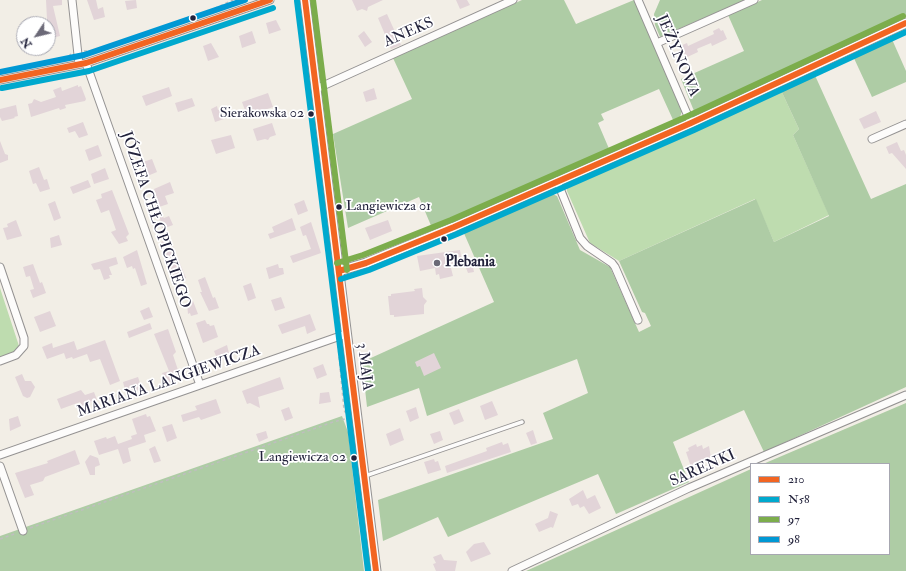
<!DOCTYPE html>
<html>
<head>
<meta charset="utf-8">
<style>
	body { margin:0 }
	#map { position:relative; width:906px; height:571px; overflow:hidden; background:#f2eee6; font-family:"IM FELL Double Pica",serif }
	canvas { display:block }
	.legend { position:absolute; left:750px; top:463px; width:140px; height:92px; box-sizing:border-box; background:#fff; border:1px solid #a7a7b1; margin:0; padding:5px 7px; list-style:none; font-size:12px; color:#22223b }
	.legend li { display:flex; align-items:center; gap:8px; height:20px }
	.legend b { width:20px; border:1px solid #a7a7b1 }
	.north { position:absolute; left:16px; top:16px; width:40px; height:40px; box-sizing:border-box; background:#fff; border:1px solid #a7a7b1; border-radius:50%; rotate:235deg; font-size:11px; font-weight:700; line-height:16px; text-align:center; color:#22223b }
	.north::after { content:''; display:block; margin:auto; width:14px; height:18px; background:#6b6977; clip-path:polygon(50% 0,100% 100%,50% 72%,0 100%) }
</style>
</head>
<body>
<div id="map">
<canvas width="906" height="571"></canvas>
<ul class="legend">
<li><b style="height:5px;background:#f26522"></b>210</li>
<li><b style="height:5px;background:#00a9ce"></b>N58</li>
<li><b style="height:5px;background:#7cad4c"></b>97</li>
<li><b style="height:5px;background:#0098d4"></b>98</li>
</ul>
<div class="north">N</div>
</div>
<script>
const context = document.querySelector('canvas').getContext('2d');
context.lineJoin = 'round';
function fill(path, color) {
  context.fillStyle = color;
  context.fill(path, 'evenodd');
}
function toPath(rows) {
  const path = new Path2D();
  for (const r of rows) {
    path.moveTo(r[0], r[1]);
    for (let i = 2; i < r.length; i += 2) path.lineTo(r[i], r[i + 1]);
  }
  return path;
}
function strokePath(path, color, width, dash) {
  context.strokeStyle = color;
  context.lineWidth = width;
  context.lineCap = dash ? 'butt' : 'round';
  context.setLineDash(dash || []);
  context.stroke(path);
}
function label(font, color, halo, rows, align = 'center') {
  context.font = font + ' "IM FELL Double Pica",serif';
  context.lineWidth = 3.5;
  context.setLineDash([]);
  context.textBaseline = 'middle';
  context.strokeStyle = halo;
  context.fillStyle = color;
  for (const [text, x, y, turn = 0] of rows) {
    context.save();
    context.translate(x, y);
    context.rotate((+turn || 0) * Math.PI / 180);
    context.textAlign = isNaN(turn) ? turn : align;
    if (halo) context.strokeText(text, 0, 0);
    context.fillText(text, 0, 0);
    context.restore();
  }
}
fill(toPath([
	[779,86,799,129,793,135,829,215,774,242,755,199,619,261,590,243,567,191,567,183,718,117],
	[0,288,19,346,13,353,0,357]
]), '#bedcaf');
fill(toPath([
	[522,0,564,0,576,24,634,0,682,111,680,117,674,122,659,89,601,114,604,120,598,123,610,151,432,228,419,197,348,228,333,134,412,99,393,58],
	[660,0,745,0,660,37,655,25,654,14],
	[762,0,906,0,906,15,694,111,681,79,744,51,728,15],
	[891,37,906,71,906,82,872,97,852,54],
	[813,71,871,199,906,184,906,387,764,452,744,410,673,442,689,482,616,514,598,474,448,537,438,517,383,541,378,500,553,439,543,413,588,393,577,359,427,416,419,388,367,407,362,362,494,302,463,231,550,193,557,196,580,250,610,267,639,332,651,326,645,313,642,312,619,261,756,199,774,242,829,216,793,135,799,129,779,86],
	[906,403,906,571,526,571,751,469,751,554,889,554,889,464,763,464],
	[342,416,348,432,364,571,0,571,0,536]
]), '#aecca5');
fill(toPath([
	[46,0,62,0,62,5,53,6,60,36,48,39],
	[87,0,96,0,98,9,103,7,105,17,94,20],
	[136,0,137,8,127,10,125,1],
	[352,0,383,0,368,7,367,11,362,9,357,11],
	[456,0,467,0,470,5,460,9],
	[387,14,401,45,391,49,378,18],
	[276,20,281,30,269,34,266,23],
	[719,28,721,31,723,30,727,39,712,46,711,43,699,48,697,49,698,52,683,59,679,50,682,49,680,46,687,43,688,46,714,34,713,31],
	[252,31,256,43,242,48,239,36],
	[364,31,372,42,365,47,358,36],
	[211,43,219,57,208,61,203,46],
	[78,85,78,87,81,86,86,99,85,101,65,105,66,108,60,110,59,108,31,117,28,104,32,103,34,99,41,102,56,97,53,90,61,87,62,91],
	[169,87,172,96,146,106,142,96],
	[374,88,377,99,366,102,363,92],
	[268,93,273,107,247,116,242,102],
	[192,98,195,106,178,112,175,103],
	[16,105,18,116,14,117,15,118,2,121,0,117,0,109],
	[217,106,218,110,223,108,224,110,227,109,229,115,226,116,227,118,215,122,211,109],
	[876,111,881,122,864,129,859,119],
	[83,122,88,135,79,138,75,131,69,133,67,128],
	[272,123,276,135,270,137,268,140,265,139,257,141,253,129],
	[231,135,235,148,216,154,211,140],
	[0,141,5,154,8,155,8,160,0,163],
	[897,142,901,151,904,150,906,155,906,169,892,153,889,154,886,147],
	[98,145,102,156,89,161,85,150],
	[152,159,157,172,145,177,140,163],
	[39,167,44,180,47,179,50,189,40,192,36,183,33,184,29,171],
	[105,168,109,179,94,184,91,174],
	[88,180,91,187,73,194,70,187],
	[170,182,174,193,165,196,168,204,156,208,154,202,158,201,154,189],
	[112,190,129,234,126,237,128,241,119,244,111,232,116,230,109,210,101,213,96,200,102,198,101,194],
	[304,200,308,211,298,215,294,204],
	[55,201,61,218,54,221,48,204],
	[159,213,164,218,169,216,173,225,162,229],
	[292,218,296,230,270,239,268,234,274,232,272,227],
	[16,220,22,236,7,240,3,228,8,227,7,224],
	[388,220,392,231,370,240,365,228],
	[311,222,321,253,293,263,290,256,311,249,306,235,303,236,300,227],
	[59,235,62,245,51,248,50,238],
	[170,239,186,278,175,282,161,242],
	[137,250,147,284,141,286,135,268,133,269,132,266,127,268,123,257],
	[460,250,462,262,450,264,453,276,440,279,439,274,436,275,435,268,420,271,417,256],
	[116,257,118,264,109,267,112,275,109,275,110,278,104,280,100,269,94,270,91,264],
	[471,258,474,272,468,273,463,260],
	[33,264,40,283,42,282,46,293,33,298,30,290,34,289,30,276,26,277,23,267],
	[278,264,279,268,283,268,284,274,269,279,266,268],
	[205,277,213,298,215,297,219,308,209,311,200,292,202,292,198,280],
	[251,283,256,298,248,301,243,286],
	[422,288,423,297,427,301,424,305,424,314,394,317,394,315,390,315,388,296,391,296,391,294,415,291,414,289],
	[281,297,285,308,275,311,271,300],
	[193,301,198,314,191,316,190,313,188,314,187,303],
	[149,307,153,317,144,320,140,311],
	[50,311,56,326,40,332,34,317],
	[310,314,316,330,307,334,305,326,282,334,278,325],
	[205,320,207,324,209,324,210,326,214,325,218,337,203,343,196,323],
	[150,323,152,329,129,338,127,332],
	[168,329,176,352,173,355,181,379,166,384,162,373,169,371,154,334],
	[105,340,120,381,110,385,100,359,90,362,87,354,73,359,72,357,66,359,64,353,47,359,42,347,52,343,53,348,74,341,77,350],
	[227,345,230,357,218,361,214,351],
	[434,353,441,368,424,376,420,366,417,367,415,362],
	[323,364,327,375,317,379,313,368],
	[22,374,25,381,31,381,35,387,30,397,27,398,23,396,15,377],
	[138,377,142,389,131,392,130,389,125,390,123,382],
	[280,377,284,389,258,397,260,408,250,403,247,404,242,391],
	[81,390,85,395,94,392,97,400,82,406,80,402,61,409,57,399],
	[329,392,331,402,319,404,320,393],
	[216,399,221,413,201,420,199,417,183,422,181,415,197,410,195,406],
	[492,401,498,415,485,420,480,406],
	[289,407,293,418,285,421,281,410],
	[416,407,419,418,410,422,406,411],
	[459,409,464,421,454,425,449,413],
	[146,414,147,417,150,416,156,431,144,435,146,442,128,448,131,461,123,464,118,449,99,455,94,441,106,437,107,439,115,436,118,444,132,439,131,436,137,434,132,419],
	[18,416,21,426,10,431,9,419],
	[172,424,177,438,167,442,162,427],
	[400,428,404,440,390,446,386,434],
	[533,430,537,443,531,445,526,433],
	[266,431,268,438,259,442,256,434],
	[440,431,443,440,434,444,430,434],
	[502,442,503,445,508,443,511,452,447,473,445,466,487,451,486,448],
	[696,444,697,447,702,445,703,449,709,446,711,458,698,463,699,467,692,470,686,452,689,451,688,448],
	[155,446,161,461,154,463,149,449],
	[75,450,80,464,45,477,43,481,30,485,34,495,25,498,15,473,48,463,47,461],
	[90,455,98,458,100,465,95,467,95,475,90,475,85,462],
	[434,459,435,462,438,461,441,470,428,474,424,462],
	[583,490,587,499,595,495,601,508,589,514,584,506,580,508,578,504,572,506,569,499],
	[550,511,558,514,553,528,551,527,539,532,535,524,548,518],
	[484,542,491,554,471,562,466,552,474,544],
	[441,554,444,560,457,561,455,571,436,571,433,564,436,563,433,557]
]), '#e2d4d8');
const service = toPath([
	[365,476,522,422]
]);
const minor = toPath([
	[72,0,79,64],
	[638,0,691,123],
	[657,43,754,0],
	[86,63,200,385],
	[0,80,86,63,270,0],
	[316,89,513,0],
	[872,139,906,124],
	[557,181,580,238,587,246,612,263,615,267,638,320],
	[0,267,24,338,24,346,16,355,0,361],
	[0,455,346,334],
	[0,466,23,531],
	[512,571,689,488,906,395]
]);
const tertiary = toPath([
	[305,0,376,571],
	[339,271,366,263,454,227,691,123,906,23]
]);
strokePath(service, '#949292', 5.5);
strokePath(minor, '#949292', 9);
strokePath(tertiary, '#949292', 11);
strokePath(toPath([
	[84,51,96,51,205,13,233,0],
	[0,72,65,58,71,54],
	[338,345,344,410,348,417],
	[30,528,333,422,349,418],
	[0,539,17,533]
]), '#bfbebf', 1.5, [3, 3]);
strokePath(service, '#fdfcfb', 3.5);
strokePath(minor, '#fdfcfb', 7);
strokePath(tertiary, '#fdfcfb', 9);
strokePath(toPath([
	[305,0,376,571],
	[0,80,86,63,270,0],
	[339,271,366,263,454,227,691,123,906,23]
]), '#f26522', 6);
strokePath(toPath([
	[297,1,368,571],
	[2,88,89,71,273,8],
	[341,279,369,270,457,234,694,130,906,32]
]), '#00a9ce', 6);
strokePath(toPath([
	[313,0,347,270],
	[337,263,363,255,451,220,688,116,903,16]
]), '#7cad4c', 6);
strokePath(toPath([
	[0,72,84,55,245,0]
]), '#0098d4', 6);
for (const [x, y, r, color] of [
	[193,18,3.5,"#22223b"],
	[311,114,3.5,"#22223b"],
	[339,207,3.5,"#22223b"],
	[444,239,3.5,"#22223b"],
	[437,263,4,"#6b6977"],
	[354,458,3.5,"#22223b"]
]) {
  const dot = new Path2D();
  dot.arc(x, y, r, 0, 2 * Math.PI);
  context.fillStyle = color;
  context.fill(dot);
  strokePath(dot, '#fff', 1.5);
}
label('14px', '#22223b', '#fff', [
	["Sierakowska 02",304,114],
	["Langiewicza 01",346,207,"left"],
	["Langiewicza 02",346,458]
], 'right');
label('15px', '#22223b', '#fff', [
	["ANEKS",409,33,-24],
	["JEŻYNOWA",677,56,67],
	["JÓZEFA CHŁOPICKIEGO",155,220,71],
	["3 MAJA",364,367,83],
	["MARIANA LANGIEWICZA",169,382,-19],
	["SARENKI",703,469,-24]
]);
label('bold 15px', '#22223b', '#fff', [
	["Plebania",445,263]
], 'left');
</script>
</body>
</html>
